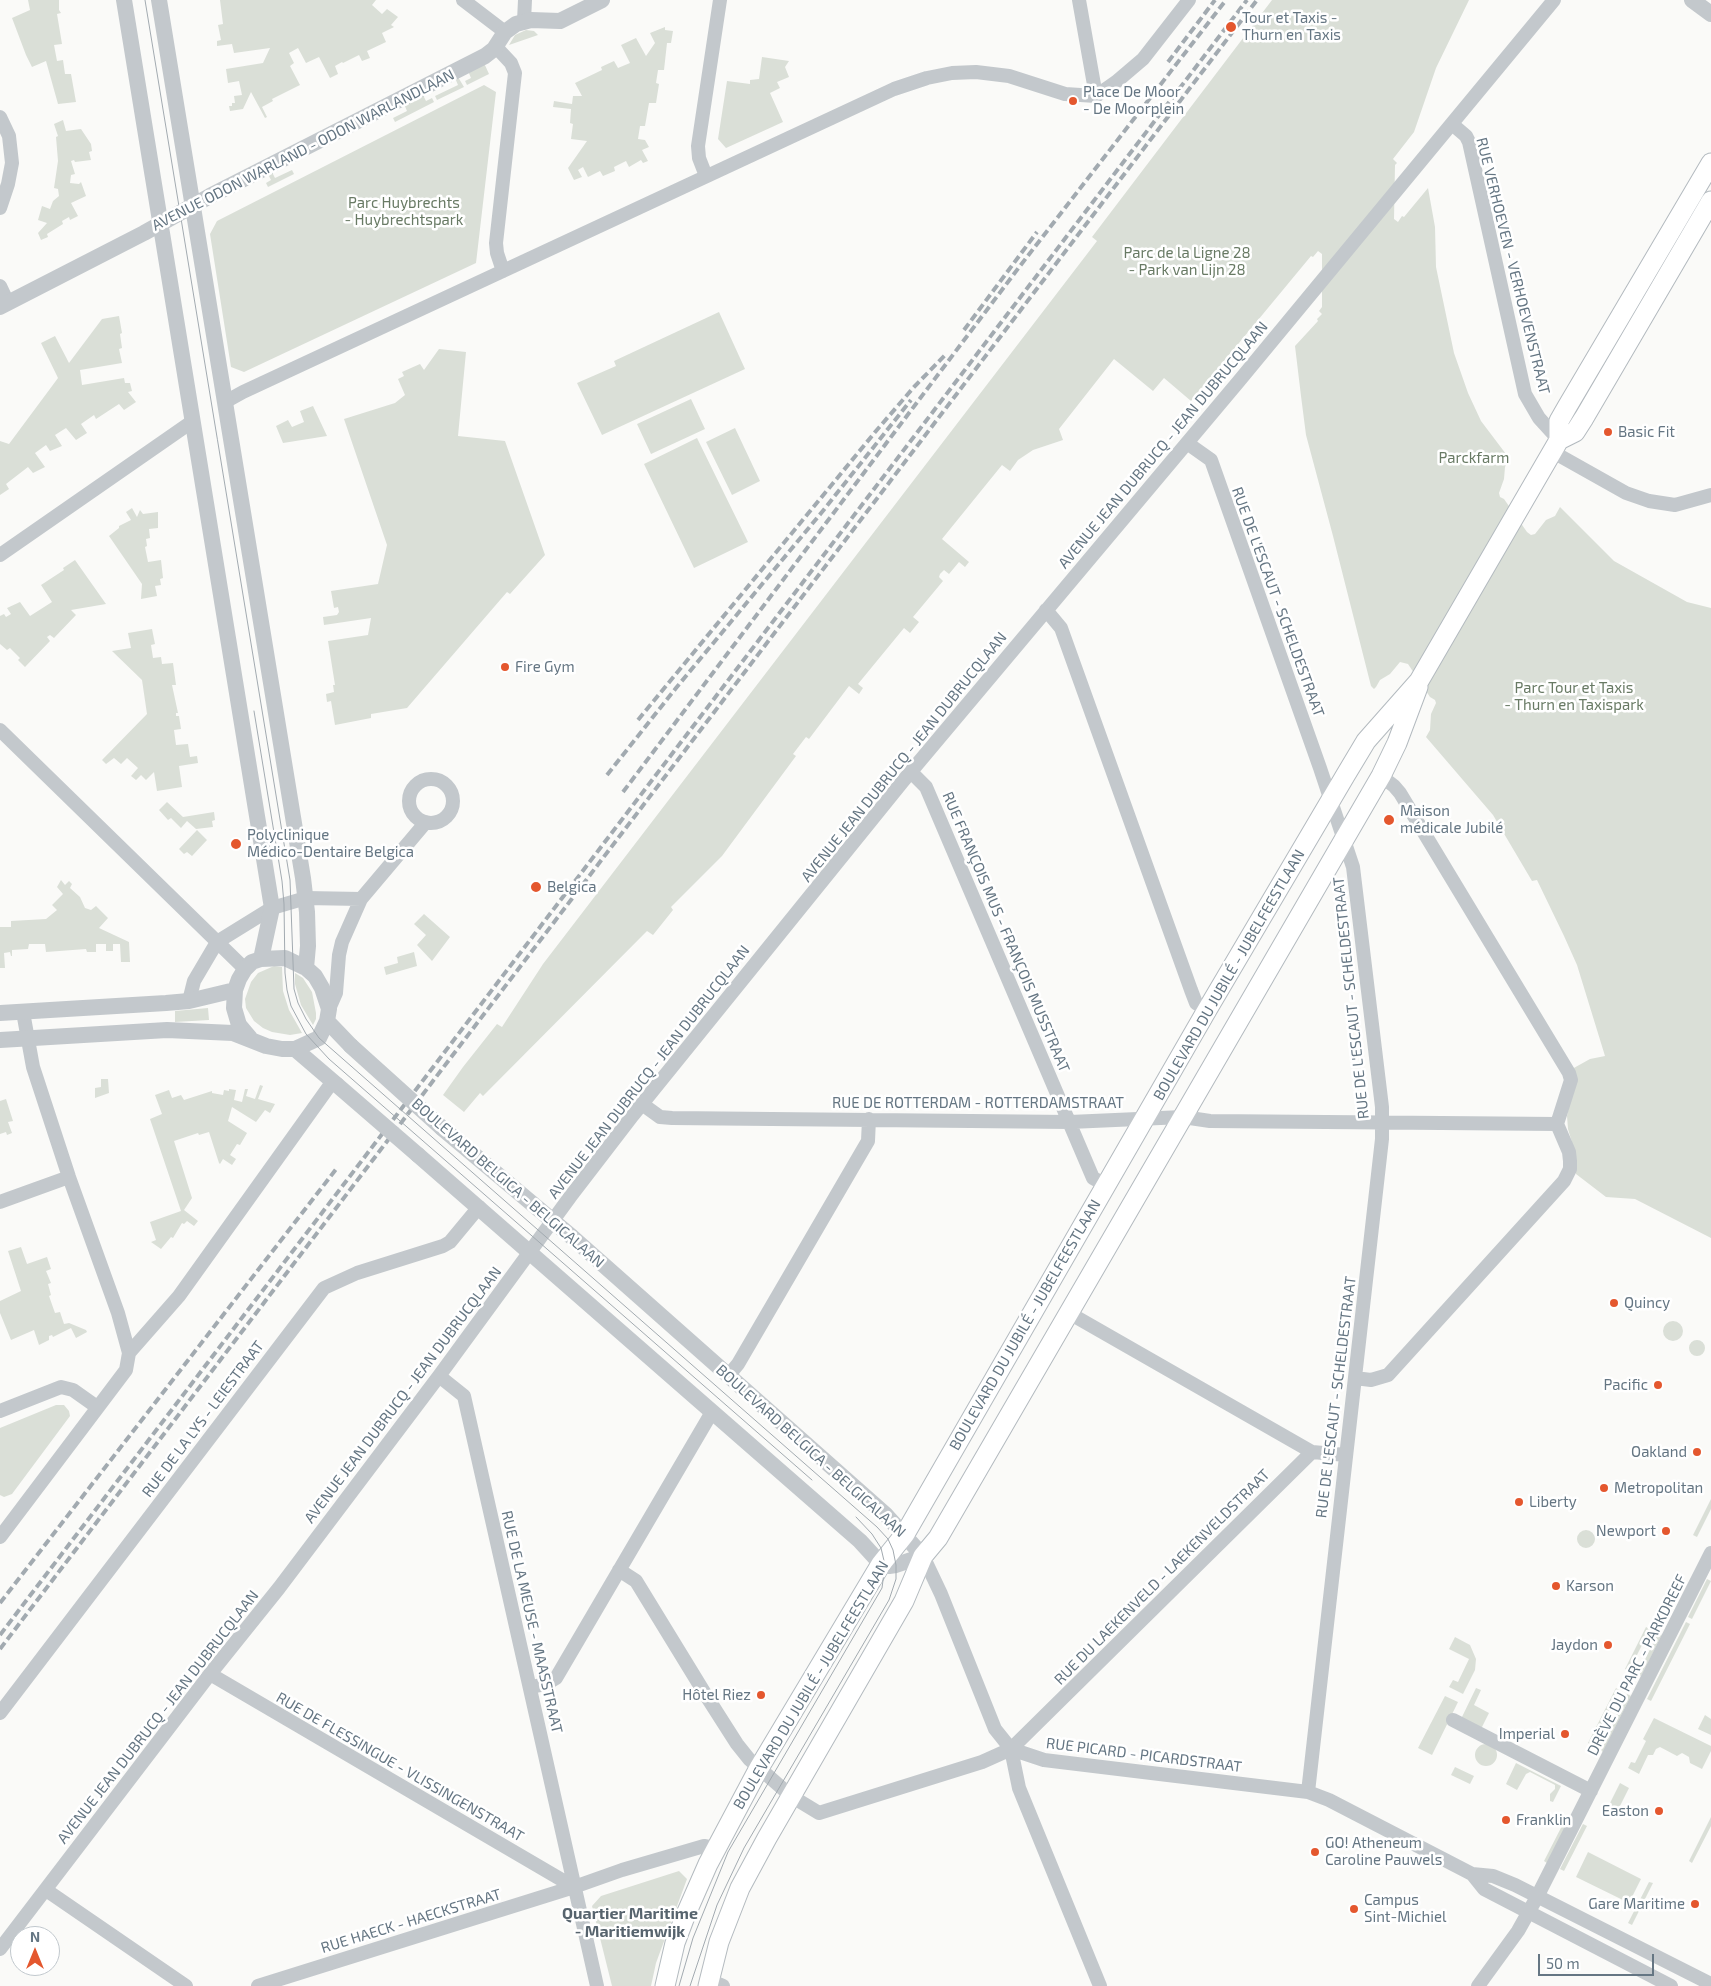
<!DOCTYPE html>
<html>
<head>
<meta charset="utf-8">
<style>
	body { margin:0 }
	#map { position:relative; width:1711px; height:1986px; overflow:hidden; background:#fafaf8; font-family:"Exo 2",sans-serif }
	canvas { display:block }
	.north { position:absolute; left:10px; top:1926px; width:50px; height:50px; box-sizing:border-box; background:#fff; border:1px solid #c1c8cd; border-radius:50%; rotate:0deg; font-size:14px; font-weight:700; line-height:20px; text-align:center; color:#657683 }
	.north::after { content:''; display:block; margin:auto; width:18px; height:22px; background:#e4572e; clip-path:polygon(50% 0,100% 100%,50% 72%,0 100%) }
	.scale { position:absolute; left:1538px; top:1954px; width:116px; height:22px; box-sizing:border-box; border:2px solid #657683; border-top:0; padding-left:6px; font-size:15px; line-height:18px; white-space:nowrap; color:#657683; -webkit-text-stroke:4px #fff; paint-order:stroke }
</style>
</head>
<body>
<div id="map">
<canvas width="1711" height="1986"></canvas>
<div class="north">N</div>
<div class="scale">50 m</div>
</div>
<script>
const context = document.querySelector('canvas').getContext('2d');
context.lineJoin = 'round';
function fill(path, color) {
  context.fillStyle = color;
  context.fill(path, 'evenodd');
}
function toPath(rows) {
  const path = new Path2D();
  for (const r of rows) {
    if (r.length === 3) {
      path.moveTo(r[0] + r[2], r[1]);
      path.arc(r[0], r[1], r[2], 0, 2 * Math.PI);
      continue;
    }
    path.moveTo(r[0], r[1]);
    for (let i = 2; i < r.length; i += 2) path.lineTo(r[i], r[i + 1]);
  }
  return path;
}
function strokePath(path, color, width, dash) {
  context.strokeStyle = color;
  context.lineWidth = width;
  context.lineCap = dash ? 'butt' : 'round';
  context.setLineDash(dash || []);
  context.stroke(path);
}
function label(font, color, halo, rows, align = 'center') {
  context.font = font + ' "Exo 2",sans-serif';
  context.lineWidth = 5;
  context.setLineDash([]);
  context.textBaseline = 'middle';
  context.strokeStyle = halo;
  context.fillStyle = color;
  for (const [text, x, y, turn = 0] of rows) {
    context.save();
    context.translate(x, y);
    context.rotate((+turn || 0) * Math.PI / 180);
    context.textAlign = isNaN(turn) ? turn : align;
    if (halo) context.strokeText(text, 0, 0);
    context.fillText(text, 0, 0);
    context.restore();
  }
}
fill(toPath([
	[28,0,59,0,59,10,61,13,57,14,62,44,54,45,57,61,63,60,65,74,71,74,76,102,58,104,46,61,32,67,26,55,12,18,30,10],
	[220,0,376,0,372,5,382,14,387,9,398,17,391,25,394,27,382,33,386,42,367,51,370,58,362,61,359,55,343,63,342,62,335,66,338,74,330,78,319,57,306,63,298,48,289,53,294,63,290,66,300,85,272,99,273,101,262,107,267,117,265,118,251,92,243,109,230,111,229,106,232,106,232,103,235,103,234,96,242,95,239,81,228,83,226,69,263,63,270,48,234,53,232,44,217,46,217,41,221,40,218,25,223,24],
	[1272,0,1469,0,1436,68,1414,132,1393,159,1397,163,1395,165,1394,219,1398,222,1402,216,1404,217,1428,188,1435,227,1436,267,1454,353,1468,393,1481,421,1509,458,1505,467,1504,479,1499,493,1500,497,1504,499,1527,532,1531,535,1535,534,1546,520,1555,516,1560,507,1614,561,1687,602,1711,608,1711,1238,1635,1199,1606,1197,1576,1174,1576,1156,1568,1129,1567,1116,1571,1097,1572,1069,1590,1059,1605,1056,1577,965,1564,936,1537,880,1532,881,1493,815,1426,737,1430,730,1431,714,1436,703,1435,700,1430,697,1408,664,1400,662,1390,674,1380,680,1376,687,1374,689,1371,686,1333,536,1306,435,1301,396,1295,346,1318,321,1317,319,1322,314,1319,311,1322,307,1322,254,1318,251,1313,257,1311,256,1191,401,1164,378,1153,391,1114,359,1059,429,1063,440,1033,450,1018,460,1010,471,1002,465,942,539,969,562,965,567,959,562,949,574,944,570,940,574,939,577,943,581,913,617,919,622,910,633,904,628,858,684,863,688,859,694,849,686,809,739,806,737,793,754,796,756,722,856,671,907,673,910,653,935,647,931,483,1096,480,1093,464,1112,443,1095,463,1067,497,1024,502,1027,543,964,1097,241,1092,237],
	[665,27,665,30,673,31,671,43,667,43,664,70,658,70,656,83,659,84,656,103,649,103,645,126,640,126,638,139,645,140,649,147,642,150,648,161,643,163,641,160,629,167,626,161,614,167,615,171,603,176,600,171,588,177,583,167,578,170,582,177,574,180,568,168,587,141,571,139,573,124,570,123,571,109,553,107,554,101,572,104,573,96,582,96,575,83,602,70,601,67,614,61,618,68,630,63,621,45,636,38,646,56,655,43,650,33],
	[526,30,534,31,538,35,509,45,515,35],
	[762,57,789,61,785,67,789,77,777,82,780,88,770,93,783,122,726,148,718,139,727,81,750,84,750,80,759,79],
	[484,63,489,74,467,85,465,81,471,78,468,71],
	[458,77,464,87,437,100,435,96,458,85,455,78],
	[484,85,496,92,476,263,244,372,231,367,210,234,217,221],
	[423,95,426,101,432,98,434,102,395,122,393,118,407,111,404,104],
	[63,120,66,131,81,129,91,144,92,151,89,152,91,160,75,162,74,160,71,161,75,174,71,175,70,183,79,184,81,182,86,196,71,203,78,216,70,220,69,217,62,221,63,224,47,234,48,237,41,240,38,233,47,223,38,220,42,206,50,209,53,201,59,196,58,189,54,188,58,161,56,137,58,136,54,124],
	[292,170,294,174,268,187,266,183,271,180,268,174,272,172,275,178],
	[719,312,745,369,602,435,577,383,616,366,614,361],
	[119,316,122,333,120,334,122,348,119,349,122,363,80,370,82,385,124,378,125,383,130,383,132,391,128,392,136,402,124,410,119,404,96,419,94,415,81,424,87,433,76,440,66,428,55,435,62,446,50,451,46,445,35,453,45,467,33,473,28,467,6,484,9,489,0,495,0,441,9,444,58,378,41,343,55,336,69,363,102,319],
	[439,349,466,352,458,436,505,441,545,555,510,594,507,592,407,708,371,714,371,718,335,725,331,701,327,702,326,694,334,692,333,685,335,685,328,641,368,635,371,618,324,625,323,617,337,615,339,612,338,607,334,608,331,591,378,584,387,545,344,419,395,403,405,395,398,379,404,376,402,372,420,364,424,370],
	[691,399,705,429,651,454,637,424],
	[313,406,327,436,283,443,276,426,288,420,292,427,304,422,300,411],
	[735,428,760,481,732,495,706,442],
	[697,438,748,542,694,568,644,464],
	[132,508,137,517,140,510,143,514,158,512,158,528,149,529,150,538,146,539,147,546,145,547,148,562,161,560,163,578,160,579,161,585,155,586,157,596,141,599,142,584,109,536,119,528,119,526,131,520,126,512],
	[75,560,106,604,71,610,76,615,54,638,50,635,47,637,50,641,25,667,18,660,20,658,10,648,7,650,0,644,0,616,4,614,6,617,11,614,7,608,20,602,30,616,52,602,41,585,64,570,63,568],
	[152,629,155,644,151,645,153,658,161,657,162,664,173,663,176,685,172,685,178,713,176,713,176,716,179,716,181,729,174,730,176,745,188,744,190,757,197,756,198,763,179,766,182,787,157,791,154,772,146,780,141,775,136,780,131,776,138,768,127,758,121,764,114,758,106,764,102,760,147,714,142,680,112,651,131,648,128,633],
	[167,802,183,817,214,812,215,820,212,821,213,827,196,829,187,821,181,828,171,818,168,820,159,810],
	[197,830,207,840,192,856,187,852,184,854,179,849],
	[61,880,65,885,69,881,72,884,70,888,80,897,85,908,91,910,96,906,108,918,99,928,129,942,130,962,121,962,120,944,113,944,113,951,106,951,106,944,96,944,96,952,87,952,86,949,46,952,45,944,29,944,28,949,12,950,12,956,11,956,10,952,4,953,5,968,0,968,0,927,11,927,11,921,46,919,57,910,52,905,63,894,57,887],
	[424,914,450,937,432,961,417,945,426,935,414,924],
	[414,952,417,966,386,975,384,967,398,963,397,957],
	[274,966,282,967,283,991,289,1010,302,1033,290,1035,272,1032,263,1028,254,1021,246,1008,245,999,251,982,258,973],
	[295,973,303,978,312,992,316,1013,316,1019,313,1025,301,1005,295,984],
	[208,1008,209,1020,175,1022,175,1011],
	[101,1079,108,1079,109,1093,95,1098,95,1088,101,1087],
	[260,1085,263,1086,258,1099,275,1104,270,1113,265,1110,256,1122,232,1107,228,1121,247,1133,240,1145,237,1144,230,1155,236,1159,232,1165,223,1159,220,1164,219,1163,209,1132,199,1135,198,1133,174,1141,192,1198,184,1210,198,1221,194,1226,187,1221,184,1224,182,1223,173,1238,171,1237,161,1249,151,1242,156,1240,150,1222,181,1211,150,1119,162,1114,155,1095,169,1090,172,1098,181,1095,184,1100,212,1091,212,1093,223,1095,224,1090,229,1091,229,1089,236,1090,234,1100,242,1102,245,1089,248,1089,246,1096,255,1099],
	[6,1099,13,1121,8,1122,12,1133,7,1135,6,1132,0,1134,0,1101],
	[21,1247,27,1264,47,1257,51,1269,46,1271,51,1283,48,1284,51,1295,49,1296,55,1313,60,1312,64,1324,69,1323,86,1330,87,1332,76,1338,71,1328,53,1337,52,1335,49,1336,49,1340,39,1345,34,1330,11,1340,0,1313,0,1301,21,1291,8,1251],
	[1673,1331,10],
	[1697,1348,8],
	[56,1405,64,1405,69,1411,70,1416,12,1494,4,1497,0,1495,0,1428],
	[1711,1499,1711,1509,1697,1537,1693,1535],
	[1586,1539,9],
	[1707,1579,1711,1581,1692,1619,1688,1617],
	[1686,1622,1690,1624,1651,1701,1647,1699],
	[1646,1627,1650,1629,1629,1671,1625,1669],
	[1658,1633,1662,1635,1641,1676,1638,1674],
	[1455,1637,1470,1645,1476,1659,1475,1670,1463,1694,1449,1687,1453,1680,1458,1682,1469,1659,1449,1649],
	[1476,1688,1481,1690,1474,1705,1489,1713,1481,1729,1461,1719],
	[1616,1688,1619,1690,1592,1745,1588,1743],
	[1627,1694,1631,1696,1603,1752,1599,1749],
	[1445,1696,1458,1702,1432,1755,1418,1748],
	[1705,1715,1711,1719,1711,1735,1698,1729],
	[1654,1718,1711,1746,1711,1751,1702,1769,1690,1763,1689,1757,1682,1753,1677,1756,1660,1747,1656,1749,1653,1755,1648,1755,1639,1774,1628,1768,1631,1762,1635,1763,1646,1741,1643,1739],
	[1486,1755,11],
	[1516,1763,1561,1786,1553,1802,1550,1801,1550,1794,1555,1789,1555,1785,1530,1772,1526,1774,1517,1790,1506,1784],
	[1455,1767,1474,1776,1470,1784,1451,1775],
	[1620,1783,1629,1788,1616,1814,1607,1809],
	[1567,1816,1570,1818,1547,1863,1544,1861],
	[1711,1817,1711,1826,1692,1863,1689,1861],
	[1583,1824,1587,1826,1564,1871,1560,1869],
	[1588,1852,1641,1879,1629,1903,1576,1877],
	[679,1871,687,1879,656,1963,651,1986,612,1986,592,1906,601,1896],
	[1649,1882,1653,1883,1632,1925,1628,1923]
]), '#dadfd7');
const secondary = toPath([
	[1559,440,1575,432,1584,418,1711,201],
	[665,1986,675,1943,686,1914,708,1864,759,1768,881,1564,905,1534,1207,1010,1345,776,1366,741,1419,681,1559,440,1559,421,1567,407,1711,163],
	[708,1986,719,1942,740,1888,767,1838,904,1601,923,1556,938,1538,1381,776,1397,743,1418,687]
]);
strokePath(secondary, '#b3babf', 21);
strokePath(toPath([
	[463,0,505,32],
	[1079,0,1096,96],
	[524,21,525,0],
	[496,47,511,63,515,73,496,243,497,253,503,271],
	[0,117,9,136,12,163,8,184,0,208],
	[1452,124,1466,136,1469,142,1525,394,1539,418,1559,440],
	[706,176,699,158,698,146,720,0],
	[0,286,8,303],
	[225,402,243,392,894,89,927,78,952,73,976,72,1009,76,1065,94,1096,96,1116,82,1143,59,1189,0],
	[1187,443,1211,460,1320,768,1353,867,1382,1107,1382,1139,1308,1792],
	[1553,452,1626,493,1649,501,1675,505,1711,495],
	[0,555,193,421],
	[1046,610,1061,628,1191,990,1196,1003,1207,1010],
	[0,730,245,969],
	[911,772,926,787,1093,1178,1106,1185],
	[1381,776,1394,786,1400,793,1569,1073,1571,1080,1557,1124],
	[431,801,22],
	[189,1001,194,981,217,942,272,908,306,898,361,899],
	[329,1009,336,993,339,955,342,942,361,899,426,822],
	[23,1012,33,1067,69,1177,118,1313,129,1353],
	[642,1104,660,1117,672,1118,1070,1122,1183,1117,1210,1121,1557,1124],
	[0,1202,69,1177],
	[1069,1313,1312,1452,1346,1455],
	[439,1376,464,1396,597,1986],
	[728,1376,738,1364,868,1141,869,1119],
	[1355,1378,1371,1380,1388,1375,1564,1181,1570,1169,1570,1161,1569,1152,1557,1124],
	[0,1411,61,1387,73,1390,97,1407],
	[0,1537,126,1370,129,1353,179,1296,333,1081],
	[923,1556,941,1594,995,1729,1011,1749,1019,1788,1100,1986],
	[619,1570,636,1581,707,1697,737,1744,749,1759,791,1796,819,1813,982,1762,1011,1749,1312,1452],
	[210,1674,574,1887],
	[531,1687,546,1684,556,1678,712,1412],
	[0,1713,324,1288,357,1273,443,1246,450,1242,479,1207],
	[1453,1720,1591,1791],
	[1011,1749,1044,1760,1308,1792,1329,1800,1472,1874,1493,1876,1515,1885,1711,1984],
	[1472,1874,1484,1889,1671,1986],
	[46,1890,186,1986],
	[0,1949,210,1674,279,1588,439,1376,570,1197,633,1115,903,781,1239,381,1554,0],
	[709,1980,723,1986],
	[258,1986,574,1887,622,1870,704,1846,715,1848],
	[1478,1986,1518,1931,1537,1897,1711,1553]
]), '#c3c8cc', 14);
strokePath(toPath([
	[124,0,272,908,261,959],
	[159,0,303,878,307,912,308,946,306,968],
	[1692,0,1711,14],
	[0,307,144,233,210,196,485,56,494,49,505,32,516,24,531,20,560,21,602,0],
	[0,1013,166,1003,189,1001,235,990],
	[327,1021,351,1046],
	[0,1040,167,1030,233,1033,266,1046,282,1049,295,1049,319,1038,327,1021,329,1009,322,988,315,976,306,968,285,958,261,959,252,962,245,969,239,979,235,990,234,1008,239,1025,250,1038],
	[295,1049,337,1085],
	[418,1155,860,1541,881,1564,889,1566,896,1565,923,1556,886,1515,572,1237,442,1128]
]), '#c3c8cc', 16);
strokePath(secondary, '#fff', 19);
strokePath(toPath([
	[145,0,290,880,294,989,298,1003,306,1019,319,1038,877,1527,888,1539,893,1550,896,1565,896,1579,889,1600,744,1848,717,1905,690,1986],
	[254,711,282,881,284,904,285,973,287,990,291,1006,306,1034,329,1059,812,1480],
	[679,1986,693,1938,728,1852,882,1588,885,1565,881,1548,872,1534,856,1517]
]), '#a2aab0', 1);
strokePath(toPath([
	[1168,62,1215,0],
	[964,330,1037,232],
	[638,720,876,431,914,387,947,353],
	[607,775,676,688,822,512,911,400],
	[623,792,1020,266,1226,0],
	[0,1603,337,1168],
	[0,1635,1247,0],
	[0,1649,1257,0]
]), '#a2aab0', 4, [8, 4]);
strokePath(toPath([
	[351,1046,442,1128],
	[337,1085,418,1155]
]), '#c3c8cc', 16);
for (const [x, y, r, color] of [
	[1231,27,6,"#e4572e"],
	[1073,101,5,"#e4572e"],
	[1608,432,5,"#e4572e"],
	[505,667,5,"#e4572e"],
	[1389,820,6,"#e4572e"],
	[236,844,6,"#e4572e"],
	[536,887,6,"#e4572e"],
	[1614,1303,5,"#e4572e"],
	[1658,1385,5,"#e4572e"],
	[1697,1452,5,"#e4572e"],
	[1604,1488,5,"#e4572e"],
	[1519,1502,5,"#e4572e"],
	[1666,1531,5,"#e4572e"],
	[1556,1586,5,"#e4572e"],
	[1608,1645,5,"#e4572e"],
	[761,1695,5,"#e4572e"],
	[1565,1734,5,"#e4572e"],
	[1659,1811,5,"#e4572e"],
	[1506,1820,5,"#e4572e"],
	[1315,1852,5,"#e4572e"],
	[1695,1904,5,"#e4572e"],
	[1354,1909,5,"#e4572e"]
]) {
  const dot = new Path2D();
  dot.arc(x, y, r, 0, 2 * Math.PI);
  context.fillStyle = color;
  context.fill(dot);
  strokePath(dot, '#fff', 2);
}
label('15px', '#657683', '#fff', [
	["Tour et Taxis -",1242,18],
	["Thurn en Taxis",1242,35],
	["Place De Moor",1083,92],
	["- De Moorplein",1083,109],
	["Basic Fit",1618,432],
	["Fire Gym",515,667],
	["Maison",1400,811],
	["médicale Jubilé",1400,828],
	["Polyclinique",247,835],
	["Médico-Dentaire Belgica",247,852],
	["Belgica",547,887],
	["Quincy",1624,1303],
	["Pacific",1648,1385,"right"],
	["Oakland",1687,1452,"right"],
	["Metropolitan",1614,1488],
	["Liberty",1529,1502],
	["Newport",1656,1531,"right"],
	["Karson",1566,1586],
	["Jaydon",1598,1645,"right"],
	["Hôtel Riez",751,1695,"right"],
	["Imperial",1555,1734,"right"],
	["Easton",1649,1811,"right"],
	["Franklin",1516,1820],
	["GO! Atheneum",1325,1843],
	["Caroline Pauwels",1325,1860],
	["Campus",1364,1900],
	["Sint-Michiel",1364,1917],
	["Gare Maritime",1685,1904,"right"]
], 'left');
label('15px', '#657683', '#fff', [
	["AVENUE ODON WARLAND - ODON WARLANDLAAN",303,150,-27],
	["RUE VERHOEVEN - VERHOEVENSTRAAT",1513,266,76],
	["AVENUE JEAN DUBRUCQ - JEAN DUBRUCQLAAN",1163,445,-50],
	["RUE DE L'ESCAUT - SCHELDESTRAAT",1278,602,70],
	["AVENUE JEAN DUBRUCQ - JEAN DUBRUCQLAAN",904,757,-51],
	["RUE FRANÇOIS MUS - FRANÇOIS MUSSTRAAT",1006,932,67],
	["BOULEVARD DU JUBILÉ - JUBELFEESTLAAN",1229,975,-60],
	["RUE DE L'ESCAUT - SCHELDESTRAAT",1351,998,-96],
	["AVENUE JEAN DUBRUCQ - JEAN DUBRUCQLAAN",649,1072,-52],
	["RUE DE ROTTERDAM - ROTTERDAMSTRAAT",978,1103],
	["BOULEVARD BELGICA - BELGICALAAN",508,1183,41],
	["BOULEVARD DU JUBILÉ - JUBELFEESTLAAN",1025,1325,-60],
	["AVENUE JEAN DUBRUCQ - JEAN DUBRUCQLAAN",403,1395,-53],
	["RUE DE L'ESCAUT - SCHELDESTRAAT",1336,1397,-83],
	["RUE DE LA LYS - LEIESTRAAT",203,1419,-53],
	["BOULEVARD BELGICA - BELGICALAAN",811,1451,42],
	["RUE DU LAEKENVELD - LAEKENVELDSTRAAT",1162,1577,-45],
	["RUE DE LA MEUSE - MAASSTRAAT",532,1622,77],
	["DRÈVE DU PARC - PARKDREEF",1637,1665,-63],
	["BOULEVARD DU JUBILÉ - JUBELFEESTLAAN",811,1685,-59],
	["AVENUE JEAN DUBRUCQ - JEAN DUBRUCQLAAN",158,1717,-52],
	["RUE PICARD - PICARDSTRAAT",1144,1755,7],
	["RUE DE FLESSINGUE - VLISSINGENSTRAAT",400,1767,30],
	["RUE HAECK - HAECKSTRAAT",411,1921,-17]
]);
label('15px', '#687a64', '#fff', [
	["Parc Huybrechts",404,203],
	["- Huybrechtspark",404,220],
	["Parc de la Ligne 28",1187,253],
	["- Park van Lijn 28",1187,270],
	["Parckfarm",1474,458],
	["Parc Tour et Taxis",1574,688],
	["- Thurn en Taxispark",1574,705]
]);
label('bold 16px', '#57646e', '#fff', [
	["Quartier Maritime",630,1914],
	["- Maritiemwijk",630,1932]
]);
</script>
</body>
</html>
